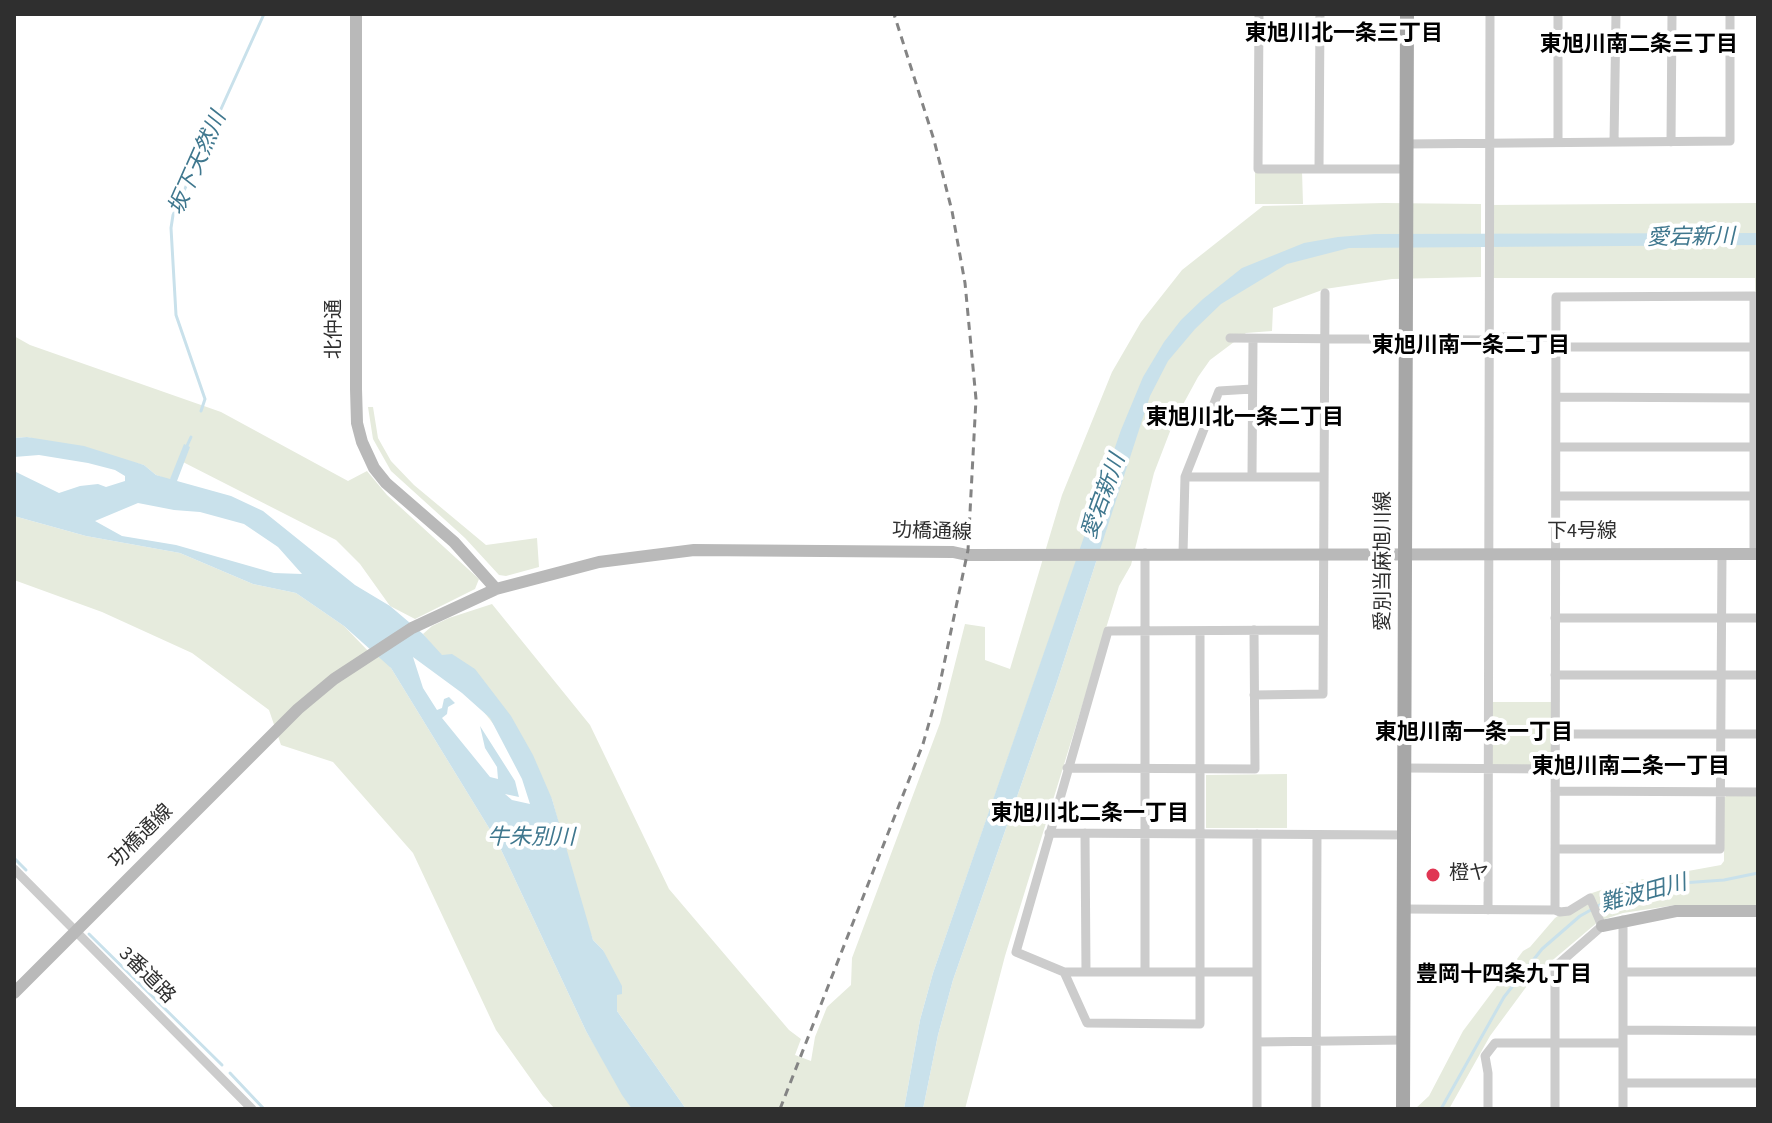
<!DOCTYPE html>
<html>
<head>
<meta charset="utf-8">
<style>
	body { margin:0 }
	#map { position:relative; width:1772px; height:1123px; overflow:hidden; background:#fff; font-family:"Source Sans 3",sans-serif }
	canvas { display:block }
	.frame { position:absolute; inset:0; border:16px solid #2f2f2f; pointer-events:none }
</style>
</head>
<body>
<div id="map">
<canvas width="1772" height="1123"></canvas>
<div class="frame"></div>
</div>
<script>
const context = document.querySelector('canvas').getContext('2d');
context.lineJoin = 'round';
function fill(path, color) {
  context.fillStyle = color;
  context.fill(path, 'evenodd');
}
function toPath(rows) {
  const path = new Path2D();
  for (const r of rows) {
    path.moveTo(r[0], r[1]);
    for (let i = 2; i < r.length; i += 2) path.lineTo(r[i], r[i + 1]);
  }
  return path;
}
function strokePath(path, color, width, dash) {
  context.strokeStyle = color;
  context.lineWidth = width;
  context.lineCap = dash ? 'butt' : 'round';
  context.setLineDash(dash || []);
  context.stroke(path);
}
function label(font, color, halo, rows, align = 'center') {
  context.font = font + ' "Source Sans 3","Noto Sans JP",sans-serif';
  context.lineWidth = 8;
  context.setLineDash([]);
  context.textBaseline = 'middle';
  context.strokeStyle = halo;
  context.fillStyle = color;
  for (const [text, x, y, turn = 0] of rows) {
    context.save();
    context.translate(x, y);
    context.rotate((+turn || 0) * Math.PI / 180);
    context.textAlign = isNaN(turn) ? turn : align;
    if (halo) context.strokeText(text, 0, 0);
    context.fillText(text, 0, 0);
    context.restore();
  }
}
fill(toPath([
	[1255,171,1302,171,1303,204,1255,204],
	[1384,203,1481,204,1481,277,1392,279,1325,289,1273,308,1272,331,1246,333,1210,360,1198,377,1174,421,1154,473,1131,565,1119,586,1005,956,965,1109,923,1109,938,1035,953,980,1056,685,1097,559,1077,559,933,973,920,1020,904,1109,686,1109,617,1011,617,994,603,950,593,940,582,909,552,799,423,634,432,626,449,618,492,604,590,725,669,889,789,1030,801,1039,795,1055,811,1061,815,1037,827,1007,851,985,852,958,940,723,965,624,985,627,985,660,1010,669,1062,495,1112,372,1141,322,1182,270,1263,206],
	[1758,203,1758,548,1755,278,1490,278,1489,205],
	[14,336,30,345,221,412,348,481,367,471,387,495,479,579,475,589,415,619,390,606,360,564,336,540,179,460,170,480,156,475,144,465,27,437,14,438],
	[368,407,373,407,378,438,391,461,414,485,486,545,537,538,539,567,506,576,499,575,465,538,391,471,373,439],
	[14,516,86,536,180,553,253,584,296,593,344,626,370,653,381,647,391,668,497,841,586,1031,632,1109,555,1109,543,1096,496,1030,413,853,333,762,281,745,269,710,192,653,102,612,14,580],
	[1487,702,1555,702,1555,769,1487,769],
	[1287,774,1287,828,1206,828,1206,775],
	[1727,795,1758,795,1758,905,1676,905,1623,913,1599,921,1535,975,1490,1036,1449,1109,1415,1109,1429,1096,1463,1031,1523,951,1530,947,1555,918,1589,894,1622,883,1721,865,1724,861,1724,798]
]), '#e6ebdd');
fill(toPath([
	[1758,233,1758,245,1349,248,1287,264,1221,304,1195,329,1168,361,1150,396,1056,685,953,980,938,1035,923,1109,904,1109,920,1020,933,973,1121,430,1143,377,1164,342,1181,320,1203,299,1242,268,1304,243,1338,237,1375,234],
	[27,437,84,446,144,465,156,475,170,479,184,444,190,447,177,481,231,496,263,511,355,585,390,606,423,634,442,655,452,654,475,669,511,716,533,755,552,799,593,940,603,950,622,986,622,994,617,995,617,1011,686,1109,632,1109,622,1095,586,1031,497,841,391,668,344,626,296,593,253,584,180,553,86,536,14,516,14,471,59,493,80,486,98,484,106,487,125,481,125,476,115,470,88,463,39,455,14,457,14,438],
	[138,503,174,510,200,512,244,524,278,547,302,574,274,573,176,545,122,536,95,521],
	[413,657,462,693,490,718,522,779,530,804,512,800,505,794,519,797,515,781,480,726,485,748,497,767,498,779,490,777,442,718,447,714,448,707,455,703,449,697,444,699,442,708,437,710,423,688]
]), '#c9e1eb');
strokePath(toPath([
	[201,411,205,399,176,315,171,228,173,215,264,14],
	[186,448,191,437],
	[14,858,26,870],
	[89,934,222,1065],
	[230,1073,264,1109],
	[1441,1109,1504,997,1542,949,1580,916,1607,901,1668,884,1724,880,1758,873]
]), '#c9e1eb', 3);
strokePath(toPath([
	[1259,14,1258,169,1406,169],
	[1558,141,1558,14],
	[1614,142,1616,14],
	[1671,142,1672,14],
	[1406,144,1730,141,1730,14],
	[1319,169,1320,14],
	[1488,337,1556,337],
	[1230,338,1488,340],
	[1556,347,1754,347],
	[1556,397,1754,398],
	[1556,447,1754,447],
	[1252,475,1253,340],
	[1185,477,1324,477],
	[1556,496,1754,496],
	[1183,553,1185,477,1219,391,1252,389],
	[1555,618,1758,618],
	[1555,675,1758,675],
	[1254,695,1323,694,1325,293],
	[1555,734,1758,734],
	[1067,768,1255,769,1254,630],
	[1404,768,1555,769],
	[1555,791,1758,792],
	[1049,833,1405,835],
	[1085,833,1086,972],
	[1257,834,1257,1109],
	[1555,849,1720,849,1722,554],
	[14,869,252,1109],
	[1404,909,1555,910,1560,912,1569,911,1590,898,1602,926,1555,967,1555,1109],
	[1488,910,1490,14],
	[1555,910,1556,297,1754,296,1754,554],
	[1064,972,1087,1023,1200,1024,1200,631],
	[1145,972,1145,553],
	[1256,972,1064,972,1016,952,1108,631,1323,630],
	[1623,972,1758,972],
	[1623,1030,1758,1031],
	[1257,1042,1404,1040],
	[1623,1083,1758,1083],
	[1316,1109,1317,835],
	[1488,1109,1488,1073,1485,1056,1495,1043,1623,1043],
	[1623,1109,1623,920]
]), '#ccc', 9);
strokePath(toPath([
	[356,14,356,389,357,423,362,442,374,468,386,483,454,542,496,589],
	[1602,926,1676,911,1758,911],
	[14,993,298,709,334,679,412,628,496,589,599,562,694,550,953,552,967,555,1758,554]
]), '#b9b9b9', 12);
strokePath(toPath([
	[1403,1109,1407,14]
]), '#a7a7a7', 14);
strokePath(toPath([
	[780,1109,923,744,939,688,968,550,976,399,965,283,952,211,934,140,894,14]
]), '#848484', 3, [8, 6]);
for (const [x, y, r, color] of [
	[1433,875,8,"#e03653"]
]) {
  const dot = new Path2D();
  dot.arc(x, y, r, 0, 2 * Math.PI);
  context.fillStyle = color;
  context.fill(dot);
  strokePath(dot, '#fff', 3);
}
label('20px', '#2f2f2f', '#fff', [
	["北仲通",336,329,-90],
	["功橋通線",932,533,2],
	["下4号線",1582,533],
	["愛別当麻旭川線",1385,561,-90],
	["功橋通線",142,837,-45],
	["3番道路",146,976,45]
]);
label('20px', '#2f2f2f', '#fff', [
	["橙ヤ",1449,875]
], 'left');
label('bold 22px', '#000', '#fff', [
	["東旭川北一条三丁目",1344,35],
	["東旭川南二条三丁目",1639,46],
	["東旭川南一条二丁目",1471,347],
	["東旭川北一条二丁目",1245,419],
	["東旭川南一条一丁目",1474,734],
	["東旭川南二条一丁目",1631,768],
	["東旭川北二条一丁目",1090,815],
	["豊岡十四条九丁目",1504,976]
]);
label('italic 22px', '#3f778e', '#fff', [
	["坂下天然川",199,164,-66],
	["愛宕新川",1691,239,-1],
	["愛宕新川",1105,497,-70],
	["牛朱別川",531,839],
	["難波田川",1644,895,-15]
]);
</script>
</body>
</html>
